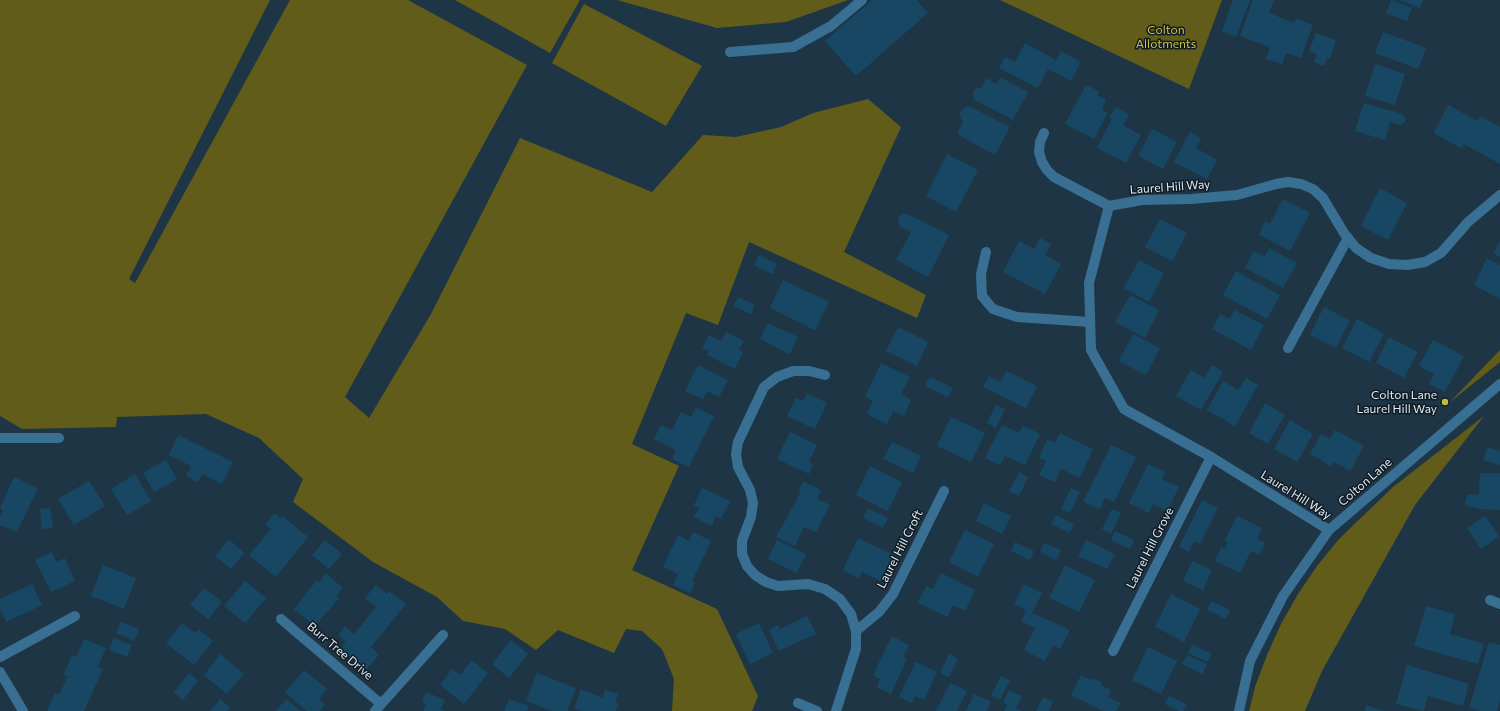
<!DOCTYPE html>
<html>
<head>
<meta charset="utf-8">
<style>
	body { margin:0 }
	canvas { display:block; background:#1d3545 }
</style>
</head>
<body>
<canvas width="1500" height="711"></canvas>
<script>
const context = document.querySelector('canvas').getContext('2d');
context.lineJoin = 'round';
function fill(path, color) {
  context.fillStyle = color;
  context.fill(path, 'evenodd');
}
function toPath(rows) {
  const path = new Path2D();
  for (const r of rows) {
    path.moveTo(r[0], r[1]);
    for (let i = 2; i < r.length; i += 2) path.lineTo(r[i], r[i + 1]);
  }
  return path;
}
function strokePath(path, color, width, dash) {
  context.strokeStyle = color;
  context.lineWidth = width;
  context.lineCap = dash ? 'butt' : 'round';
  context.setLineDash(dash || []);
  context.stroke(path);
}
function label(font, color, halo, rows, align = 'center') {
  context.font = font + ' Commissioner,sans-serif';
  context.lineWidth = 3;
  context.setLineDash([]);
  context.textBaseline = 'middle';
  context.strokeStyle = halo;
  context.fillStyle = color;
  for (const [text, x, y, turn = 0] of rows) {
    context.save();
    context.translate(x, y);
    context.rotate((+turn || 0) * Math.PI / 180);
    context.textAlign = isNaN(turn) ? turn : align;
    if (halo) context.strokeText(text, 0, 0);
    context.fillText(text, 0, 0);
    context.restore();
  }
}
fill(toPath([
	[0,0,270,0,129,279,135,283,290,0,408,0,527,65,345,397,369,418,431,314,520,138,652,192,703,135,736,137,781,127,813,113,868,99,901,127,844,252,926,295,917,318,749,242,718,325,686,313,632,444,679,466,632,570,717,609,758,696,752,711,672,711,674,679,662,649,642,631,626,629,614,653,558,630,536,650,505,629,463,621,437,597,373,562,293,502,303,479,259,438,206,414,117,417,116,427,22,429,0,416],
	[455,0,580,0,550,53],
	[617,0,848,0,786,22,717,28],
	[1000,0,1222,0,1189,89],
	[584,4,702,66,666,126,552,63],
	[1500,350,1500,362,1449,403],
	[1484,416,1415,505,1322,671,1305,711,1249,711,1255,687,1267,655,1281,624,1298,594,1317,566,1339,539,1393,487]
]), '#615c19');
fill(toPath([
	[872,0,917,0,928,13,856,76,825,41],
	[1233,0,1250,0,1236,37,1222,31],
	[1253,0,1274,0,1269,13,1294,23,1296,18,1313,25,1301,58,1286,53,1282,64,1266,59,1270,47,1240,36],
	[1391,0,1412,8,1407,21,1386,13],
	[1399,0,1423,0,1420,8],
	[1383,32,1426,48,1418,69,1375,53],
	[1316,33,1336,40,1330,59,1327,58,1324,66,1314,62,1317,54,1309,51],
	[1025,43,1056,60,1061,51,1081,62,1071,81,1048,69,1038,88,999,68,1005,57,1015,62],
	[1375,64,1405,74,1395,105,1365,96],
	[1000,77,1028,92,1013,120,975,100,973,96,974,90,982,87,986,78,997,84],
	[1086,85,1099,91,1097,95,1106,100,1102,110,1108,113,1094,139,1065,124],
	[1364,103,1402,114,1406,118,1405,122,1401,125,1390,122,1385,140,1355,131],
	[1448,105,1477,121,1480,116,1500,127,1500,164,1464,144,1462,149,1434,133],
	[966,106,971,107,1010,127,995,155,957,134,963,122,960,117,960,112],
	[1116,107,1129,114,1123,125,1141,135,1126,163,1097,148,1112,119,1109,118],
	[1152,129,1177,142,1163,169,1138,156],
	[1190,132,1201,138,1196,148,1217,160,1207,179,1174,162],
	[947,154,978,170,956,212,926,196],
	[1380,188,1407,203,1388,240,1361,226],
	[1283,199,1310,213,1290,251,1259,235,1265,221,1270,224],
	[903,214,908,214,949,235,928,277,896,260,911,232,901,227,898,222,899,217],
	[1160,219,1187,233,1172,261,1145,247],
	[1040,238,1051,244,1045,255,1061,264,1045,294,1003,272,1019,241,1034,249],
	[1500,241,1500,257,1494,253],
	[1269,248,1297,263,1283,288,1245,268,1254,251,1265,257],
	[759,255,777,264,772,274,754,265],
	[1487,258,1500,265,1500,299,1474,285],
	[1139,260,1164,273,1149,302,1124,288],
	[1236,271,1280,295,1267,319,1223,295],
	[783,280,829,302,815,330,770,308],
	[1130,295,1159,310,1145,338,1115,322],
	[738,297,755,305,751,314,734,306],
	[1324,307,1350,321,1336,348,1310,335],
	[1234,310,1264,325,1251,350,1212,329,1220,314,1230,319],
	[1357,319,1384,334,1369,362,1342,348],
	[768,323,798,337,790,354,760,339],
	[898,327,928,342,917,366,886,351],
	[726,332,744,341,739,350,743,352,735,369,707,355,709,351,702,348,709,335,721,341],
	[1133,334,1160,348,1146,375,1119,361],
	[1389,337,1418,352,1404,378,1376,363],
	[1433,340,1464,356,1445,392,1429,384,1434,374,1419,366],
	[881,363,910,377,901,394,911,400,904,416,893,411,887,424,867,414,873,401,865,397],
	[698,365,728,380,719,397,707,391,703,399,685,391],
	[1212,365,1223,372,1201,410,1176,396,1191,370,1204,378],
	[1006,371,1037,386,1026,408,983,387,989,376,1001,382],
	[930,377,953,388,948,397,925,386],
	[1246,378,1258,385,1235,426,1207,410,1223,381,1238,390],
	[807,393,827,403,815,429,787,416,796,398,803,401],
	[1265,403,1285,415,1268,444,1249,433],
	[996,405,1005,409,996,428,987,423],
	[696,408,714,416,689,467,672,459,676,450,654,439,661,425,672,430,681,412,691,417],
	[951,417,985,433,971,462,937,446],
	[1290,420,1313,434,1297,462,1274,449],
	[1002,425,1019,433,1023,426,1040,434,1025,465,1005,456,1000,465,985,458],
	[1335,430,1364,446,1350,471,1334,462,1331,466,1310,454,1321,434,1330,439],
	[790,432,817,445,809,462,813,464,809,474,777,459],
	[1060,433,1093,449,1080,478,1061,469,1055,482,1039,475,1046,461,1039,458,1047,440,1055,443],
	[178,435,233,462,222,484,202,474,198,482,186,476,191,466,169,455],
	[892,442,921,456,913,473,883,459],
	[1111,445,1136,457,1114,502,1105,498,1100,509,1083,502],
	[1488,447,1500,451,1500,465,1483,460],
	[166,460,177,479,154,492,143,473],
	[1148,464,1165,472,1162,479,1179,487,1167,511,1153,504,1149,513,1129,503],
	[870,466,902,482,888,511,856,495],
	[1019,472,1028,477,1019,496,1009,491],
	[1480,473,1500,473,1500,510,1479,509,1479,508,1470,507,1466,505,1465,501,1468,495,1479,494],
	[135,474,151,501,127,515,111,489],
	[14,477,38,488,17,532,0,525,0,516,3,510,0,508],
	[89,481,105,506,74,525,58,499],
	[803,481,821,490,817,499,830,505,816,532,804,527,795,546,776,537,794,505,801,491,799,490],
	[702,488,730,501,721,519,716,516,712,526,694,517,699,508,694,505],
	[1071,488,1080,492,1070,513,1061,509],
	[1202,500,1218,508,1200,544,1194,541,1189,552,1179,547],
	[984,503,1011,516,1002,534,976,521],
	[50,508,53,528,42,529,40,509],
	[868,508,888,518,883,528,863,518],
	[1112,509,1121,513,1111,534,1102,529],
	[274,513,280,518,282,516,308,537,276,577,249,555,271,529,265,524],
	[1056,515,1074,524,1070,533,1051,524],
	[1237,516,1262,528,1257,539,1265,543,1259,555,1251,551,1240,573,1215,561,1221,547,1225,549,1228,542,1225,540],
	[1485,516,1499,536,1481,549,1467,528],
	[965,530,994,544,978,577,949,562],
	[1115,531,1134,540,1130,549,1111,540],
	[693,532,711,541,692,581,695,583,690,593,673,585,678,574,663,567,678,535,689,541],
	[858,538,894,555,881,581,862,572,859,579,843,570],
	[229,539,244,553,231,569,215,556],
	[325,540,342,554,329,569,312,555],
	[777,540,806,554,797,573,768,559],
	[1086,540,1115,554,1107,569,1078,556],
	[1015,542,1034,551,1030,560,1011,551],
	[1044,543,1061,550,1056,560,1040,552],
	[52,552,56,562,65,558,75,581,51,592,35,560],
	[1192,561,1212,570,1203,590,1183,581],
	[103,565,136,578,124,609,91,596],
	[1065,565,1095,580,1079,612,1049,598],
	[326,573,343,588,336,596,339,598,315,626,294,609,317,580,319,582],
	[941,573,975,590,965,611,953,605,948,617,918,603,926,586,933,589],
	[245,581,266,598,245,623,224,606],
	[32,584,42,605,6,622,0,609,0,599],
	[1024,584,1042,593,1032,613,1070,630,1060,649,1053,645,1045,661,1024,650,1035,628,1021,621,1026,610,1014,604],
	[376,585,387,594,389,591,406,604,371,647,379,655,366,670,340,649,346,642,338,635,345,626,354,634,376,607,365,598],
	[204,588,222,602,208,619,190,605],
	[1171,594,1200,609,1184,642,1155,627],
	[1211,601,1230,610,1226,619,1207,610],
	[1426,606,1455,614,1450,634,1484,644,1478,664,1414,646],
	[807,616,816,634,779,651,769,630,778,625,780,629],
	[121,622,139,629,134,641,116,633],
	[182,623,195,633,199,630,213,641,194,665,166,643],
	[759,623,773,653,750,664,736,634],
	[892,636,909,645,903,657,907,659,891,694,877,687,880,679,873,675],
	[114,638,132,645,127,657,109,650],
	[84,639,106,648,98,667,103,669,84,711,47,711,55,693,59,695,68,676,63,675,72,656,76,657],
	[511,640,528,654,509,678,492,664],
	[1489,642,1500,645,1500,700,1497,711,1481,711,1469,708],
	[1192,644,1212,654,1207,662,1188,653],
	[1148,647,1177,661,1161,694,1132,680],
	[220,654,244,674,227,694,204,675],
	[949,654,958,659,949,677,940,673],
	[1187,655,1207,664,1202,674,1182,664],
	[472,660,488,673,464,704,440,685,452,669,460,675],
	[916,662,937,672,924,700,915,696,912,703,899,697],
	[1407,665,1469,684,1463,706,1428,696,1424,711,1396,704],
	[304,670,327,689,319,699,325,704,320,711,307,711,285,693],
	[189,673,198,681,183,700,174,692],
	[537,673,576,688,567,711,552,711,526,701],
	[1081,675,1091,680,1093,678,1102,682,1101,685,1111,690,1108,697,1121,703,1116,711,1103,711,1071,695],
	[1001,676,1010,680,1000,700,991,695],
	[950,683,967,691,957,711,936,711],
	[581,689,602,698,605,690,618,694,615,703,619,704,616,711,582,711,574,708],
	[1009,690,1022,696,1016,708,1022,711,1004,711,1007,704,1003,702],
	[426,692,445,700,441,709,445,711,423,711,426,704,422,702],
	[974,694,991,702,987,711,966,711],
	[1169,696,1187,704,1184,711,1179,711,1165,704],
	[1043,697,1053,702,1049,711,1036,711],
	[220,699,230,707,227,711,210,711],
	[286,699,301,711,276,711],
	[509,699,529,706,527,711,504,711],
	[1366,705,1383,711,1365,711]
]), '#184764');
strokePath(toPath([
	[730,52,793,47,831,26,862,0],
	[1044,133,1040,142,1039,152,1042,162,1047,170,1054,177,1109,206],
	[1288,348,1348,238]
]), '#396f92', 10);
strokePath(toPath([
	[986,252,981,274,982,296,993,309,1017,317,1090,322],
	[825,375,809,371,793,371,777,377,764,387,738,442,736,454,738,467,750,490,753,503,751,517,742,541,742,554,747,566,755,575,766,582,778,586,808,584,825,589,840,599,851,614,856,631,856,649,836,711],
	[0,438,59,438],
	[1329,530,1211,457,1124,409,1091,350,1089,283,1109,206,1142,200,1191,199,1237,195,1276,184,1288,182,1301,184,1313,189,1323,198,1344,233,1356,248,1371,258,1389,264,1407,265,1425,262,1441,253,1468,222,1500,195],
	[1490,600,1500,604],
	[281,619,381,704],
	[856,631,879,612,893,594,944,491],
	[1113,651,1211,457],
	[0,657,75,616],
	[0,672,23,711],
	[798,703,817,711],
	[375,711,443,635],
	[1239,711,1250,661,1283,596,1329,530,1500,384]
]), '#396f92', 10);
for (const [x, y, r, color] of [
	[1445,402,4,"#c6bc3c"]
]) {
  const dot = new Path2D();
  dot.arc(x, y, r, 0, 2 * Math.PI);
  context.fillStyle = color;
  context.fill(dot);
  strokePath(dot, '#111b23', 1.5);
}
label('12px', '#cec443', '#111b23', [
	["Colton",1166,30],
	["Allotments",1166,44]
]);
label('12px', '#dceaf5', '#111b23', [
	["Laurel Hill Way",1170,187,-4],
	["Colton Lane",1365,482,-41],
	["Laurel Hill Way",1296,495,32],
	["Laurel Hill Grove",1150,548,-63],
	["Laurel Hill Croft",900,549,-63],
	["Burr Tree Drive",340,651,40]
]);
label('12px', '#dceaf5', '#111b23', [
	["Colton Lane",1437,395],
	["Laurel Hill Way",1437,409]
], 'right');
</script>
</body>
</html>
